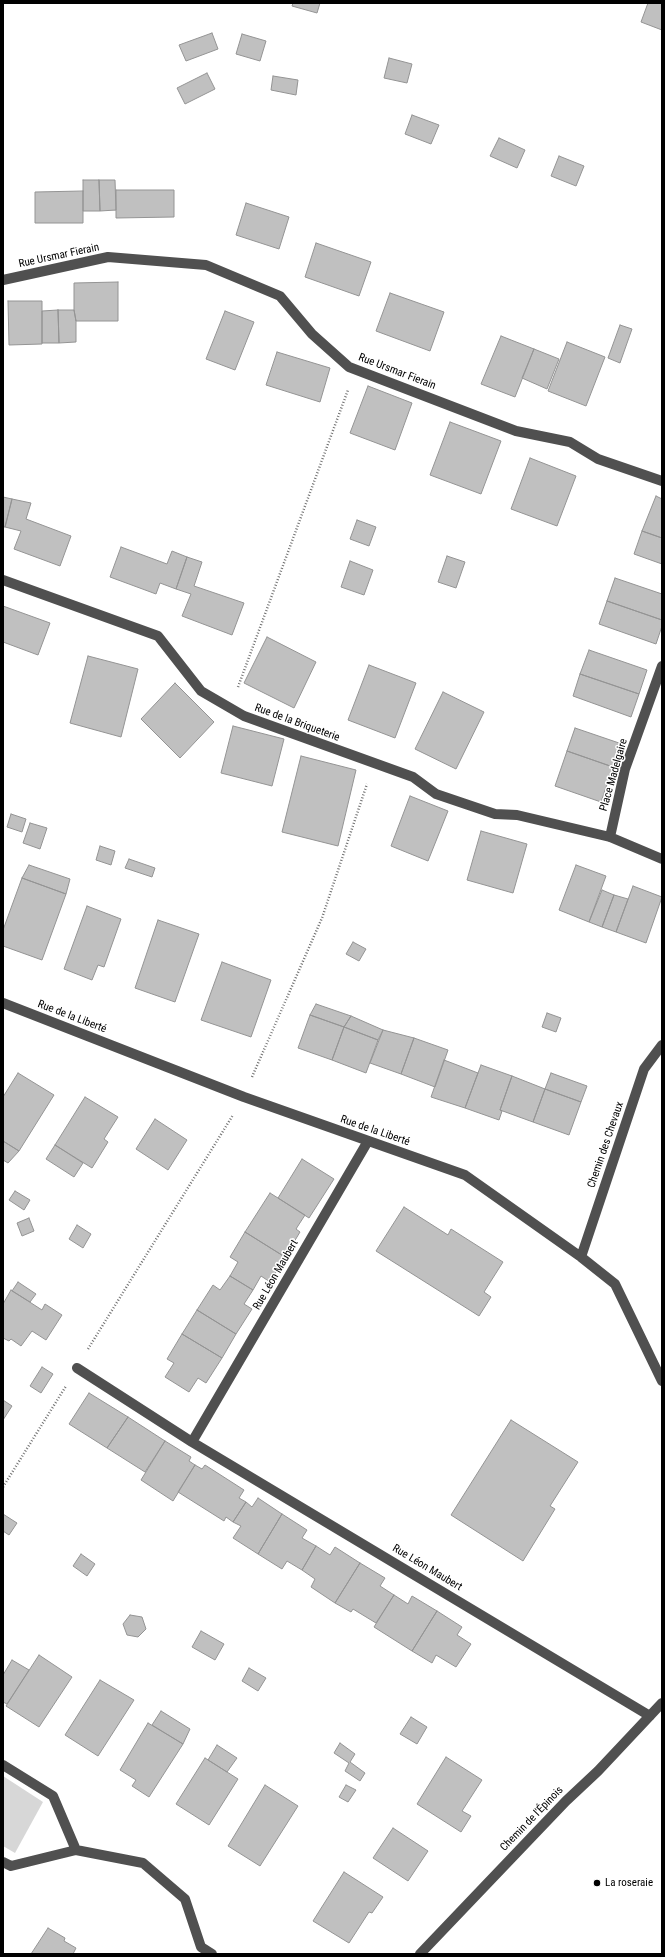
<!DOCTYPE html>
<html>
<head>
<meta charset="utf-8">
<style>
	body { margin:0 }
	#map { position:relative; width:665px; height:1957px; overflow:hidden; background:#fff; font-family:"Roboto Condensed",sans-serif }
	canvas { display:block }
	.frame { position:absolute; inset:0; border:4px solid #000; pointer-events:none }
</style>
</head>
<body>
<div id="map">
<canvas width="665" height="1957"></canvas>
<div class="frame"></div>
</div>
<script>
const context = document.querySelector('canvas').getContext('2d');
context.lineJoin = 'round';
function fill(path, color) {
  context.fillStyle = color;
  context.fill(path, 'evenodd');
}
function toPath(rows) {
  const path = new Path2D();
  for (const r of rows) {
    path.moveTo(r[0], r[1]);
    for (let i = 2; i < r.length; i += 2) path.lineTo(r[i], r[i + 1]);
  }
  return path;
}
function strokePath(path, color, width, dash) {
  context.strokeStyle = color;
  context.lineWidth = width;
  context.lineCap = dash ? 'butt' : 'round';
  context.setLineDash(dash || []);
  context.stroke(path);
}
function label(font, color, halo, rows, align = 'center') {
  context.font = font + ' "Roboto Condensed",sans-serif';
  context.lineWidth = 3;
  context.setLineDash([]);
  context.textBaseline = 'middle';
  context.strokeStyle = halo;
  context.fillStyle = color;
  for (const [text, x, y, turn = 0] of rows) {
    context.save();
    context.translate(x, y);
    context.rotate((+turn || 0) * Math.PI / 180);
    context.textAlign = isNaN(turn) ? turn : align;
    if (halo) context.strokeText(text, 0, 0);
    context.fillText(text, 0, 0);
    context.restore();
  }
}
fill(toPath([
	[3,1776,43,1802,15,1853,3,1846]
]), '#d7d7d7');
const building = toPath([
	[293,3,320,3,317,13,292,6,293,3],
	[648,3,662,3,662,30,641,22,648,3],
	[212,33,218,49,186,61,179,45,212,33],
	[242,34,266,41,260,61,236,54,242,34],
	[389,58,412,64,407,83,384,78,389,58],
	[207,73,215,89,185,104,177,88,207,73],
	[273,76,298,80,296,95,271,90,273,76],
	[412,115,439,125,431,144,405,134,412,115],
	[499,138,525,150,517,168,490,156,499,138],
	[559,156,584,166,576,186,551,176,559,156],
	[83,180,99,180,100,211,83,211,83,180],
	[99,180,115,180,116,210,100,211,99,180],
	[116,190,174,190,174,217,116,218,116,190],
	[83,191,83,223,35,223,35,192,83,191],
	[246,203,289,217,279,249,236,235,246,203],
	[316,243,371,262,359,296,305,277,316,243],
	[118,282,118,321,76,321,74,310,74,283,118,282],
	[390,293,444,312,430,351,376,331,390,293],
	[8,301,42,301,42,344,9,345,8,301],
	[58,310,59,343,42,343,42,311,58,310],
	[58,310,74,310,76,321,76,342,59,343,58,310],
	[225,311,254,322,235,370,206,359,225,311],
	[620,325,632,329,620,363,608,358,620,325],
	[501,336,534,349,515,397,481,384,501,336],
	[567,342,605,357,586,406,548,391,567,342],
	[534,349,559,359,547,389,522,378,534,349],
	[277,352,330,368,320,402,266,385,277,352],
	[368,386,412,403,395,450,350,433,368,386],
	[450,422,501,441,481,494,430,475,450,422],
	[530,458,576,476,557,526,511,509,530,458],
	[656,496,662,499,662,538,642,531,656,496],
	[3,497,12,499,5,527,3,527,3,497],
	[12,499,31,503,26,519,71,536,60,566,14,549,21,531,5,527,12,499],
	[357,520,376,527,369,546,350,539,357,520],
	[642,531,662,538,662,564,634,554,642,531],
	[121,547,167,564,172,551,187,557,176,589,160,583,156,594,110,577,121,547],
	[447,556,465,562,456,588,438,582,447,556],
	[187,557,202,562,194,586,244,603,232,635,182,616,191,594,176,589,187,557],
	[350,561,373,570,364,595,341,587,350,561],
	[615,578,662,594,662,620,607,601,615,578],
	[607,601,662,620,662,626,656,644,599,624,607,601],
	[3,606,50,623,38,655,3,642,3,606],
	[267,637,316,662,294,708,244,683,267,637],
	[589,650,647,670,639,694,580,674,589,650],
	[88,656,138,669,121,737,70,723,88,656],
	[369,665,416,683,395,738,348,720,369,665],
	[580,674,639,694,631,717,573,696,580,674],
	[175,683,214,722,180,758,141,719,175,683],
	[443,692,484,712,456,769,415,749,443,692],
	[233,726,284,739,272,786,221,773,233,726],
	[575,728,622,744,613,767,567,751,575,728],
	[567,751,613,767,601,802,555,786,567,751],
	[301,756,356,770,338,846,282,832,301,756],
	[410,796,448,811,428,861,391,846,410,796],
	[11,814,26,819,22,832,7,827,11,814],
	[30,823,47,828,40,849,23,843,30,823],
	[481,831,527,844,513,893,467,880,481,831],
	[100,846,115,851,111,865,96,860,100,846],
	[129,859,155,868,152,877,125,868,129,859],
	[29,865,70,879,66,894,22,878,29,865],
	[576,865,606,876,589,922,559,910,576,865],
	[22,878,66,894,42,960,3,946,3,930,22,878],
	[633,886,662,897,646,943,616,932,633,886],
	[602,890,614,895,602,927,589,922,602,890],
	[614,895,628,899,616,932,602,927,614,895],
	[87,906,121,919,104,967,98,965,92,980,64,969,87,906],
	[158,920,199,934,175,1002,135,988,158,920],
	[353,942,366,949,359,961,346,954,353,942],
	[222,962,271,980,251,1037,201,1020,222,962],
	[316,1004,351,1016,344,1027,310,1015,316,1004],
	[547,1013,561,1018,556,1032,542,1027,547,1013],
	[310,1015,344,1027,332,1060,298,1048,310,1015],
	[351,1016,383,1030,378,1040,344,1027,351,1016],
	[344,1027,378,1040,366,1073,332,1060,344,1027],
	[383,1030,414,1038,401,1074,370,1063,383,1030],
	[414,1038,448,1050,435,1087,401,1074,414,1038],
	[444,1060,478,1073,465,1108,431,1097,444,1060],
	[481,1065,512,1076,500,1110,502,1111,499,1120,465,1108,481,1065],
	[18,1073,54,1095,19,1151,3,1141,3,1097,18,1073],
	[551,1073,587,1086,581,1102,545,1089,551,1073],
	[512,1076,545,1089,533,1122,500,1110,512,1076],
	[545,1089,581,1102,569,1135,533,1122,545,1089],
	[85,1097,118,1117,104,1139,108,1142,92,1168,55,1145,85,1097],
	[155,1119,187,1140,168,1170,136,1149,155,1119],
	[3,1141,19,1151,8,1163,3,1160,3,1141],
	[55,1145,83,1163,74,1177,46,1159,55,1145],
	[302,1159,334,1179,309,1218,278,1198,302,1159],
	[15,1191,30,1200,24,1210,9,1200,15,1191],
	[270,1193,305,1215,296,1229,300,1232,285,1257,245,1232,270,1193],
	[404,1207,448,1235,451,1229,503,1262,484,1292,491,1297,479,1316,376,1251,404,1207],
	[29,1218,34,1231,22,1236,17,1223,29,1218],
	[77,1225,91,1234,83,1248,69,1239,77,1225],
	[245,1232,285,1257,270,1282,261,1276,253,1290,230,1276,238,1262,230,1257,245,1232],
	[230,1276,253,1290,244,1304,252,1309,236,1334,197,1310,213,1285,220,1290,230,1276],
	[18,1282,36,1294,30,1302,12,1291,18,1282],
	[11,1290,42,1310,45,1304,62,1315,46,1340,32,1331,21,1346,11,1339,9,1341,3,1338,3,1304,11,1290],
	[197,1310,236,1334,222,1358,182,1334,197,1310],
	[182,1334,222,1358,206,1383,198,1378,189,1392,165,1377,174,1363,167,1359,182,1334],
	[42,1367,53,1374,41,1393,30,1386,42,1367],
	[89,1393,128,1417,107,1448,69,1424,89,1393],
	[3,1400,12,1406,3,1420,3,1400],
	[128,1417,165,1441,145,1472,107,1448,128,1417],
	[511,1420,578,1462,550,1506,555,1509,523,1561,451,1515,511,1420],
	[165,1441,191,1457,189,1461,195,1465,173,1501,141,1480,165,1441],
	[195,1465,202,1469,205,1465,244,1490,239,1498,246,1502,233,1522,226,1517,224,1521,178,1492,195,1465],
	[258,1498,282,1514,258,1554,233,1538,241,1526,233,1522,246,1502,252,1507,258,1498],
	[3,1514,17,1523,9,1535,3,1531,3,1514],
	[282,1514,307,1530,302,1538,316,1546,302,1570,287,1561,282,1569,258,1554,282,1514],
	[316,1546,330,1555,335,1547,360,1563,335,1603,311,1587,315,1579,302,1570,316,1546],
	[81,1554,95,1564,87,1576,73,1566,81,1554],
	[360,1563,385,1578,380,1586,394,1595,376,1623,353,1609,351,1612,335,1603,360,1563],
	[394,1595,408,1604,412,1596,437,1611,412,1651,374,1627,394,1595],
	[437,1611,462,1627,457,1635,471,1644,456,1667,436,1655,432,1663,412,1651,437,1611],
	[130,1615,142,1617,146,1629,138,1637,127,1635,123,1624,130,1615],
	[201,1631,224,1644,215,1660,192,1647,201,1631],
	[39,1655,72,1677,39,1727,6,1706,39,1655],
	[12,1660,29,1670,7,1704,3,1702,3,1675,12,1660],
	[249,1668,266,1678,258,1691,242,1681,249,1668],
	[100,1680,134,1700,98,1756,65,1735,100,1680],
	[161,1711,190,1729,183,1744,152,1725,161,1711],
	[411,1717,427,1727,417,1744,400,1734,411,1717],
	[148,1723,183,1744,149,1797,132,1786,136,1780,120,1770,148,1723],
	[340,1743,355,1754,350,1762,365,1773,360,1781,345,1771,349,1763,334,1753,340,1743],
	[217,1745,237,1758,227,1772,208,1760,217,1745],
	[446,1757,482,1780,462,1811,471,1816,461,1832,417,1804,446,1757],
	[205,1758,238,1779,209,1825,176,1804,205,1758],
	[265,1785,298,1806,260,1866,228,1846,265,1785],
	[346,1785,356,1790,348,1802,339,1797,346,1785],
	[393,1828,428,1851,408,1881,373,1858,393,1828],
	[344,1872,383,1897,372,1913,369,1912,349,1943,313,1921,344,1872],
	[48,1928,65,1938,64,1941,76,1948,73,1954,31,1954,48,1928]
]);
fill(building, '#c0c0c0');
strokePath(building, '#949494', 1);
strokePath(toPath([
	[238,687,348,390],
	[252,1077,322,918,367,784],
	[88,1349,233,1115],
	[3,1487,66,1386]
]), '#727272', 2.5, [1, 2]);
strokePath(toPath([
	[3,280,108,257,206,265,280,296,312,334,349,367,516,431,570,442,598,459,662,481],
	[3,580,158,636,201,691,244,716,413,777,436,794,495,814,517,815,610,837,662,859],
	[610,837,625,769,662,666],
	[3,1003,244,1097,465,1175,581,1257,615,1284,662,1381],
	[368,1141,192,1442,650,1716],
	[581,1257,644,1069,662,1045],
	[77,1368,192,1442],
	[3,1765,53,1796,76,1850],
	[3,1862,11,1866,76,1850,143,1863,185,1899,201,1947,212,1954],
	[420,1954,566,1801,598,1771,662,1703]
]), '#505050', 10);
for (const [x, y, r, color] of [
	[597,1883,4,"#000"]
]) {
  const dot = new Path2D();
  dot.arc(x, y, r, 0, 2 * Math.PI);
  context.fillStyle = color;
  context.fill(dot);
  strokePath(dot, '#fff', 1.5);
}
label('11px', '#000', '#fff', [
	["Rue Ursmar Fierain",59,256,-12],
	["Rue Ursmar Fierain",397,372,21],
	["Rue de la Briqueterie",297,723,20],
	["Place Madelgaire",614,775,-74],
	["Rue de la Liberté",72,1017,21],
	["Rue de la Liberté",375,1131,19],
	["Chemin des Chevaux",606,1145,-71],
	["Rue Léon Maubert",276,1275,-60],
	["Rue Léon Maubert",427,1568,31],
	["Chemin de l'Épinois",532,1819,-46]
]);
label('11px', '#000', '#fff', [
	["La roseraie",605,1883]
], 'left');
</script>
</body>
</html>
